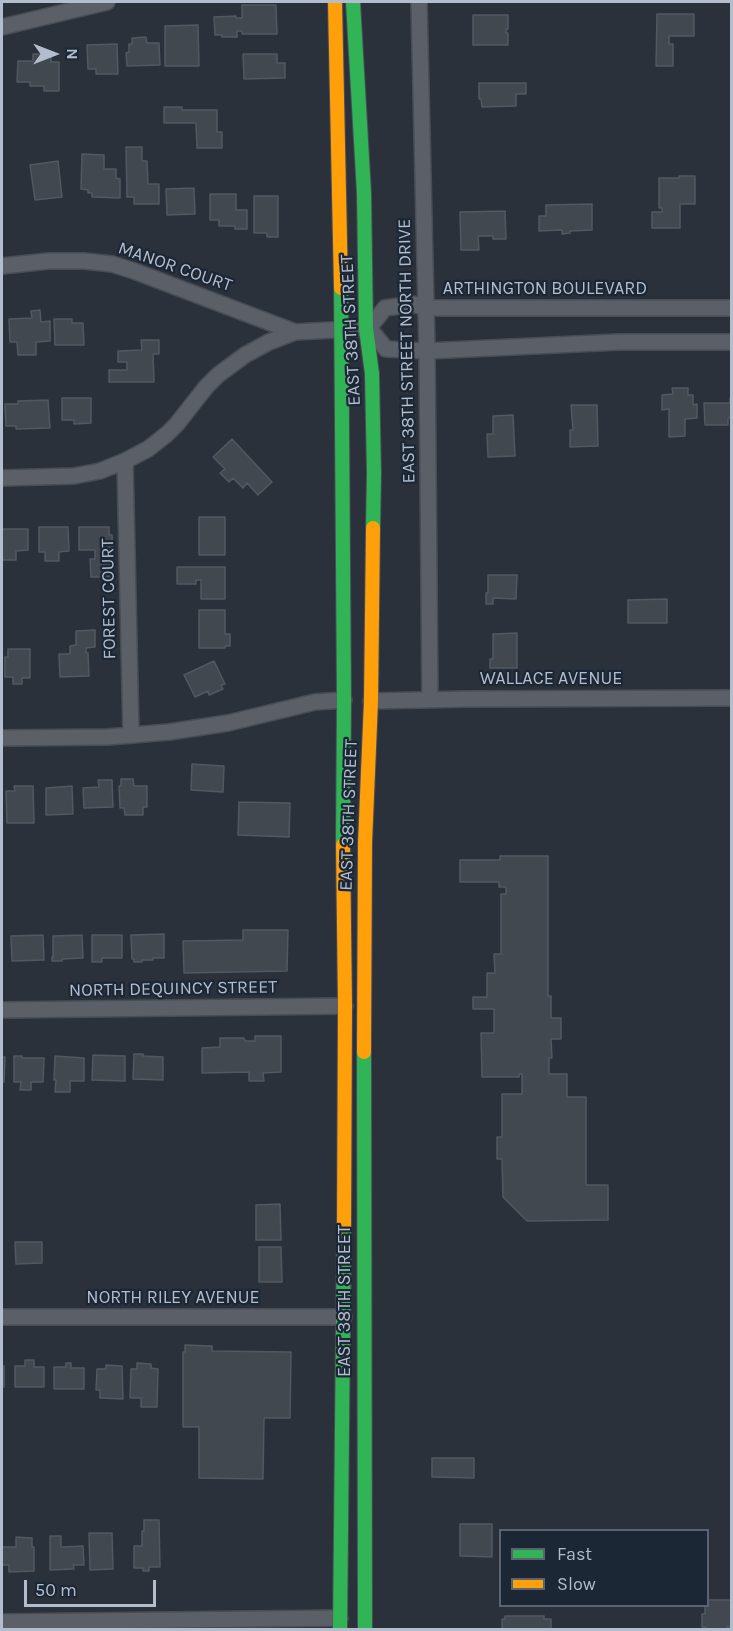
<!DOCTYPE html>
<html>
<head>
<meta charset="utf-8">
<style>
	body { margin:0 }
	#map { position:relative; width:733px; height:1631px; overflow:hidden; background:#2a313b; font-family:Karla,sans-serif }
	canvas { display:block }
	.frame { position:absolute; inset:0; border:3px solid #b4bdcc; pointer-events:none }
	.legend { position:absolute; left:499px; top:1529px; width:210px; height:78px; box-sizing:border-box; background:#1c2736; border:2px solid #596372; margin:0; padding:8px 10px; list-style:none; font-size:18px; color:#b4bdcc }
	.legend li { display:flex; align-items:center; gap:12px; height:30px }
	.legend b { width:30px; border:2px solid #596372 }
	.north { position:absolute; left:24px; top:24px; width:60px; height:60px; -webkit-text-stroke:4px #1c2736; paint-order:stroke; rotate:90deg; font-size:16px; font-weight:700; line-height:24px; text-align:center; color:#b4bdcc }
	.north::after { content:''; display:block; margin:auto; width:21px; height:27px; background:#b4bdcc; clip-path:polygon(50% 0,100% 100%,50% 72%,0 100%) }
	.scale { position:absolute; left:24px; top:1580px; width:132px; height:27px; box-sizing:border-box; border:3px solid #b4bdcc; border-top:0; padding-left:8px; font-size:18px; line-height:21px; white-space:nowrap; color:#b4bdcc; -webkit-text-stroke:4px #1c2736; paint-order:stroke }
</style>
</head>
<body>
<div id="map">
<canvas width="733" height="1631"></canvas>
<div class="frame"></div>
<ul class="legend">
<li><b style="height:8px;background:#30b455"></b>Fast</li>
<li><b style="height:8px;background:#ff9f0a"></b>Slow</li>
</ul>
<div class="north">N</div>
<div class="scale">50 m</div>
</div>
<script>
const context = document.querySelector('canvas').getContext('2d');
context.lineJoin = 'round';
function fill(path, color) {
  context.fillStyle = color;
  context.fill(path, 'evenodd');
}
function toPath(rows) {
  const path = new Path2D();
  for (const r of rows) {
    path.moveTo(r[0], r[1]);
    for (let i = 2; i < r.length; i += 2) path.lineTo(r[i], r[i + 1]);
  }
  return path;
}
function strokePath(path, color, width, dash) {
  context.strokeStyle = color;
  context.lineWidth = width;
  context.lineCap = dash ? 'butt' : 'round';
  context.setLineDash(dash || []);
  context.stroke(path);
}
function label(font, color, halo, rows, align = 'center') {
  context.font = font + ' Karla,sans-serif';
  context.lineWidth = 4.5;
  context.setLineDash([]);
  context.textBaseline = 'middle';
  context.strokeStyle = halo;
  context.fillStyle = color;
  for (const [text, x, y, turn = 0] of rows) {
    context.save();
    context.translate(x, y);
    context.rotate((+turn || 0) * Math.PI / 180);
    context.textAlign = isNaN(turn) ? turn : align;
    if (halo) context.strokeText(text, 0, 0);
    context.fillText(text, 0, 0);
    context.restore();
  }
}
const building = toPath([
	[242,5,276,5,277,34,242,34,242,31,237,31,237,37,222,37,222,35,215,35,214,17,236,16,236,18,242,18,242,5],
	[657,14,694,14,694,36,669,36,669,44,673,44,673,66,656,66,657,14],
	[473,15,508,15,508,29,506,29,506,33,508,33,508,45,473,45,473,15],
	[198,25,199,66,165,66,165,26,198,25],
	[146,37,147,43,159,43,160,65,127,66,126,53,129,52,129,44,132,44,132,38,146,37],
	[117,44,118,74,96,74,96,69,88,69,87,45,117,44],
	[33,54,51,54,51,62,59,62,59,91,44,91,44,86,30,86,30,82,17,82,18,61,33,61,33,54],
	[243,54,277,54,277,63,285,63,285,78,244,79,243,54],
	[479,83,526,83,526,94,516,94,516,106,482,107,481,99,479,99,479,83],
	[164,107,182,107,182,110,217,110,217,132,222,132,222,148,197,148,196,123,164,123,164,107],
	[126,147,142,147,142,161,147,161,148,184,159,184,159,204,134,204,134,197,127,197,126,147],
	[82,154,104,155,104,169,116,169,116,178,120,179,120,198,92,197,92,193,88,193,88,190,81,189,82,154],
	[58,161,62,197,35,200,30,165,58,161],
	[679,176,695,176,695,204,680,204,680,228,652,228,652,212,662,212,662,208,659,208,659,178,679,178,679,176],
	[194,188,195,214,167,215,166,189,194,188],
	[210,194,236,194,236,210,247,210,247,229,235,229,235,226,219,226,219,220,210,220,210,194],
	[254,196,278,196,278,237,267,237,267,233,254,233,254,196],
	[592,204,592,230,570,231,570,233,562,234,562,230,539,231,539,216,546,216,546,205,592,204],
	[505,211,506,239,493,239,493,236,478,236,479,250,461,250,460,212,505,211],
	[40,310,41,322,50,321,50,341,36,342,36,355,18,355,17,342,10,342,9,319,32,318,31,311,40,310],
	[54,319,72,319,72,323,83,323,84,345,55,345,54,319],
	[141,340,159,340,159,354,153,354,154,382,109,382,109,370,127,370,127,362,118,362,118,351,142,350,141,340],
	[672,388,688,388,688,395,693,395,693,405,697,404,697,418,685,419,685,436,669,437,669,409,662,410,662,395,673,394,672,388],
	[62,398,91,398,91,423,74,424,74,420,62,420,62,398],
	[730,398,732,398,732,418,728,418,728,425,705,425,704,403,730,403,730,398],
	[48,400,50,428,16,429,16,426,6,426,5,404,18,404,18,401,48,400],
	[571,405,597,405,598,446,570,447,570,430,573,430,571,405],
	[513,415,515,456,488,457,487,434,493,434,493,416,513,415],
	[232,439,272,482,258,495,247,483,243,488,233,478,229,482,220,473,225,469,213,457,232,439],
	[199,517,225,517,225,555,199,555,199,517],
	[39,527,68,527,69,551,59,552,59,561,45,561,45,552,39,552,39,527],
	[79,527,109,527,109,535,112,535,113,550,106,550,106,560,112,560,112,577,91,577,90,559,95,559,95,550,79,550,79,527],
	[2,529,28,529,28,550,16,551,16,560,2,560,2,529],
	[177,567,225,567,225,599,201,599,201,580,196,580,196,584,177,584,177,567],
	[488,575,517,575,516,599,493,598,493,604,486,604,486,593,488,593,488,575],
	[667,599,667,623,628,623,628,600,667,599],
	[199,610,225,610,225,634,230,634,230,646,225,646,225,648,199,648,199,610],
	[95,630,95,647,86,648,86,653,88,653,89,676,60,677,59,654,70,654,70,646,76,645,76,631,95,630],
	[517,633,517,668,490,668,490,659,493,659,493,634,517,633],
	[8,649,30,649,30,678,22,678,22,684,13,684,13,677,5,677,5,657,8,657,8,649],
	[214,661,225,684,221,685,223,689,209,695,208,691,195,697,184,675,214,661],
	[192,764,224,766,223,792,191,790,192,764],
	[121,779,133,779,134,786,147,786,147,807,143,807,143,815,125,815,124,808,120,808,119,786,121,786,121,779],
	[98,780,112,780,113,807,84,808,83,788,99,787,98,780],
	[14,786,33,786,34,823,7,823,6,791,15,791,14,786],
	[72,786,73,814,46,815,46,788,72,786],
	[239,802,290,803,289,837,238,835,239,802],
	[500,856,548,856,548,996,551,996,551,1018,561,1018,561,1039,551,1039,552,1058,549,1058,549,1074,567,1074,567,1097,586,1097,586,1185,608,1185,608,1220,527,1221,503,1197,502,1159,497,1159,497,1137,502,1137,502,1094,522,1094,522,1074,519,1074,519,1077,482,1077,481,1033,494,1033,494,1009,473,1009,473,997,487,997,487,973,495,973,494,954,501,954,501,894,506,894,506,887,499,887,499,882,460,882,460,860,500,860,500,856],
	[243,930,288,930,287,971,184,973,183,941,243,940,243,930],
	[164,934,164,958,153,958,153,960,142,960,142,962,134,962,134,959,132,959,131,935,164,934],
	[43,935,44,960,12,961,11,936,43,935],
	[82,935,83,958,62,959,62,961,52,961,52,957,53,957,53,936,82,935],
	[92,935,122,935,122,958,102,958,102,962,92,962,92,935],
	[255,1036,281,1036,281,1072,263,1073,264,1081,249,1081,249,1072,202,1073,202,1048,220,1047,220,1038,244,1038,245,1041,255,1041,255,1036],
	[134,1054,143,1054,143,1056,163,1057,163,1080,133,1079,134,1054],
	[93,1055,125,1056,125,1081,92,1080,93,1055],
	[14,1056,22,1056,22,1058,44,1058,43,1082,31,1082,31,1090,20,1090,21,1082,14,1082,14,1056],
	[55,1056,84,1058,84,1081,70,1081,70,1092,55,1092,56,1080,54,1080,55,1056],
	[2,1057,5,1057,4,1082,2,1082,2,1057],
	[280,1204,281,1240,256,1240,256,1205,280,1204],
	[15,1242,42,1242,42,1263,16,1264,15,1242],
	[259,1247,281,1247,282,1282,259,1282,259,1247],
	[185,1345,212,1346,212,1351,291,1352,290,1418,264,1418,263,1479,199,1478,199,1427,183,1427,183,1352,185,1352,185,1345],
	[25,1360,34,1360,34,1367,44,1367,44,1387,15,1387,15,1366,25,1366,25,1360],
	[66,1363,71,1363,71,1368,84,1368,84,1389,54,1389,54,1367,66,1367,66,1363],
	[137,1363,151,1364,151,1368,158,1369,157,1407,141,1407,141,1398,130,1398,131,1369,137,1369,137,1363],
	[106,1365,122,1366,123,1399,100,1398,100,1390,96,1390,97,1369,106,1369,106,1365],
	[2,1366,4,1366,4,1387,2,1387,2,1366],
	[432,1458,474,1458,474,1478,432,1477,432,1458],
	[144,1520,159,1520,160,1567,149,1567,149,1571,143,1571,143,1568,134,1568,134,1546,142,1546,142,1531,144,1531,144,1520],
	[460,1524,492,1524,492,1557,460,1556,460,1524],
	[89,1533,112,1533,113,1569,90,1570,89,1533],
	[50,1536,61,1536,61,1547,83,1546,84,1565,73,1565,74,1569,50,1570,50,1536],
	[16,1537,32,1538,32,1547,34,1547,34,1571,9,1572,9,1565,2,1565,2,1547,16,1547,16,1537],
	[708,1600,732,1600,732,1627,727,1627,727,1630,706,1630,706,1627,702,1627,702,1614,705,1614,705,1606,708,1606,708,1600],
	[505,1616,544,1616,544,1619,551,1619,551,1630,502,1630,502,1619,505,1619,505,1616]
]);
fill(building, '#424850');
strokePath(building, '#525862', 1.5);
const street = toPath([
	[419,2,427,351,430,700],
	[2,27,107,2],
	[2,266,49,261,84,261,112,264,134,271,295,332],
	[369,328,386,349,427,351,619,342,732,342],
	[125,461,131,735],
	[2,478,74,476,100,471,125,461,148,449,167,434,177,424,206,387,218,375,245,355,269,342,295,332,369,328,385,308,413,304,426,308,732,308],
	[371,701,468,699,732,698],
	[2,738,108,737,169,732,228,723,315,702,344,700],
	[2,1010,345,1006],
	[2,1317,344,1317],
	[2,1622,340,1618]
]);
const fast = toPath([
	[353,2,364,193,366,328,372,374,374,474,373,528],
	[341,288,344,700,343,845],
	[364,1052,365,1630],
	[340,1630,344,1226]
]);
const slow = toPath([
	[335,2,341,288],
	[343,845,345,1006,344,1226],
	[364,1052,365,843,371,701,373,528]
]);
strokePath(street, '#484d55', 18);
strokePath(fast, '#484d57', 16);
strokePath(slow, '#484d57', 16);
strokePath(street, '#5b6068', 15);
strokePath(fast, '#30b455', 14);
strokePath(slow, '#ff9f0a', 14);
label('18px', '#b4bdcc', '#1c2736', [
	["MANOR COURT",175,267,19],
	["ARTHINGTON BOULEVARD",545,289],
	["EAST 38TH STREET",351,330,-93],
	["EAST 38TH STREET NORTH DRIVE",407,351,-91],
	["FOREST COURT",109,599,-91],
	["WALLACE AVENUE",551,679],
	["EAST 38TH STREET",349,815,-88],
	["NORTH DEQUINCY STREET",173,989,-1],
	["NORTH RILEY AVENUE",173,1298],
	["EAST 38TH STREET",345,1301,-90]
]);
</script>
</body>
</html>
